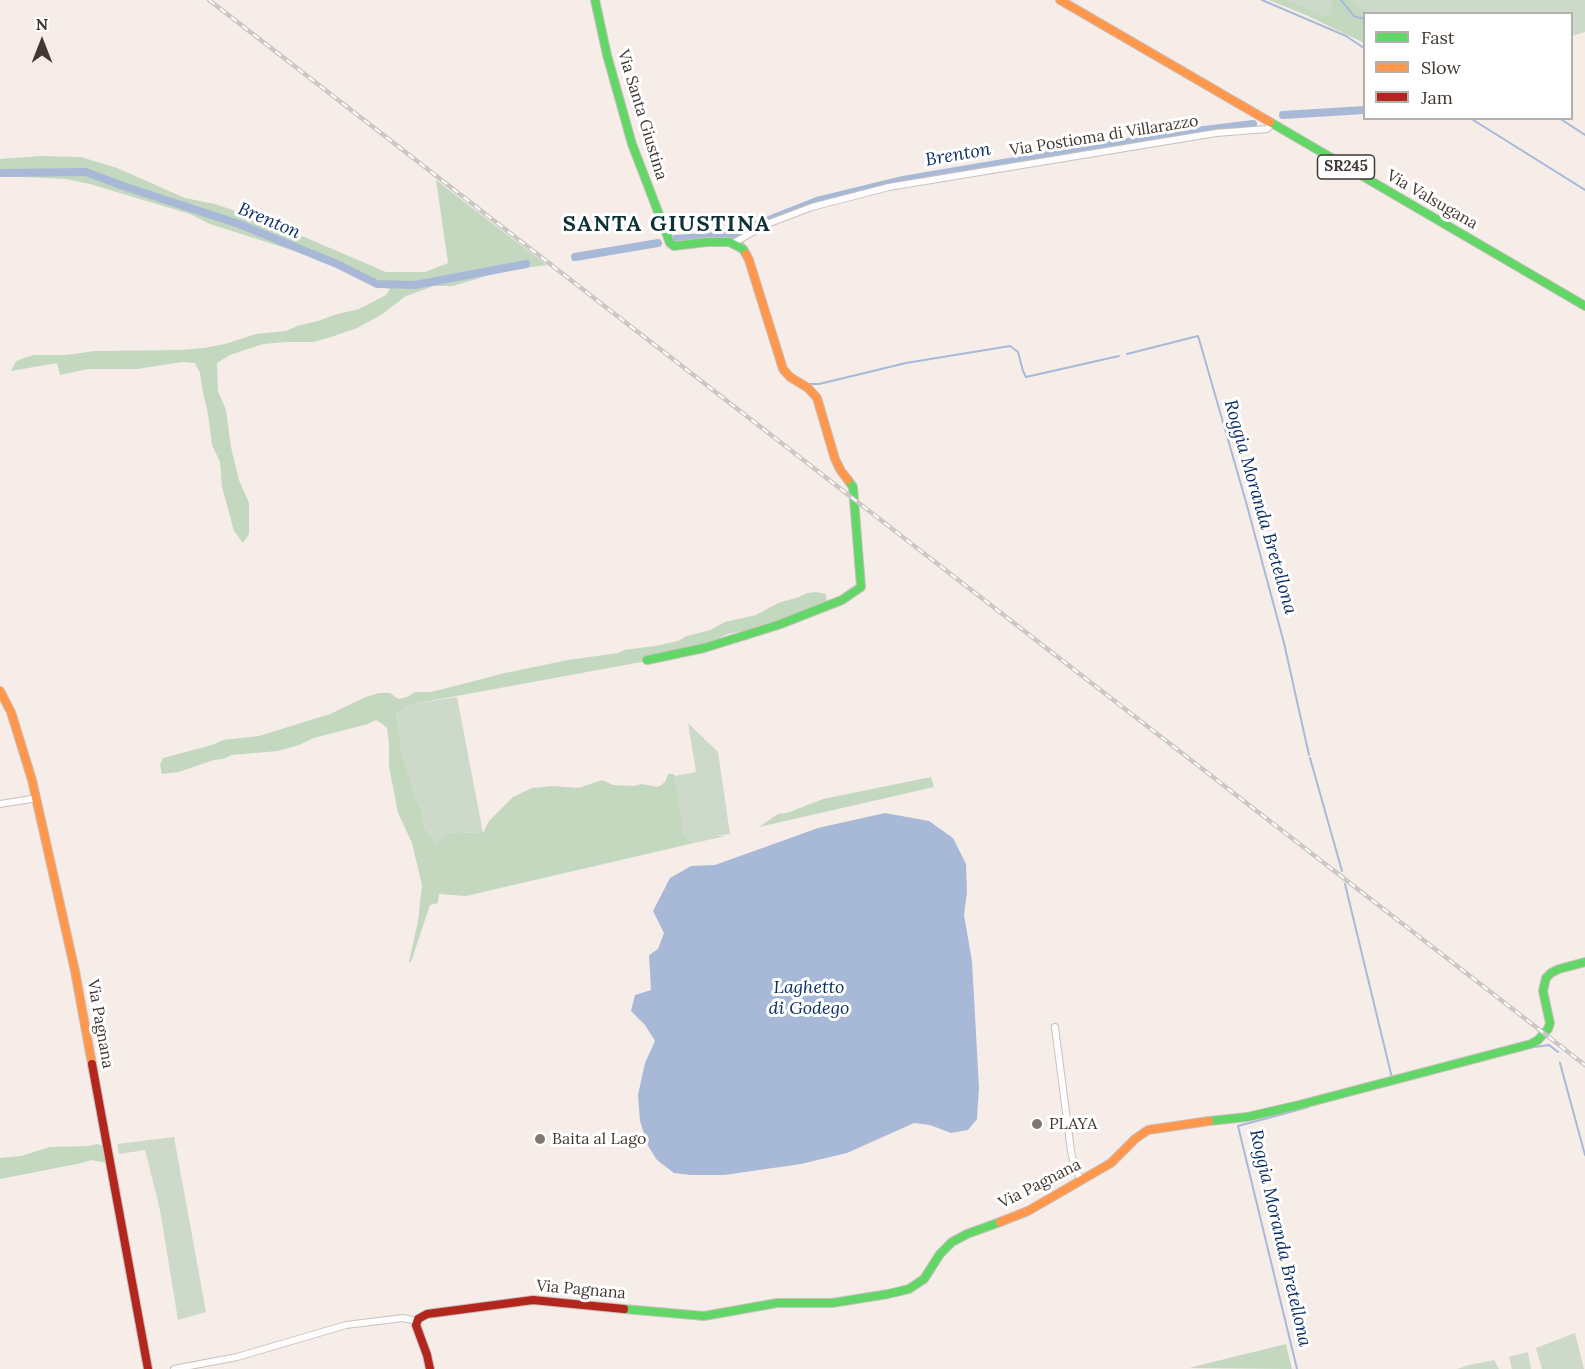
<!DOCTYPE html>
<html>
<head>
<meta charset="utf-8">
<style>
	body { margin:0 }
	#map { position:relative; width:1585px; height:1369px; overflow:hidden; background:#f6ede9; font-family:Lora,serif }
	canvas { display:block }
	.legend { position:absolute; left:1363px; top:12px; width:210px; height:108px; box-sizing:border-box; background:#fff; border:2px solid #b3afad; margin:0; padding:8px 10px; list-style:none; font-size:18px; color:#423732 }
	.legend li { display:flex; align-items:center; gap:12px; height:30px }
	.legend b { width:30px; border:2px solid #b3afad }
	.north { position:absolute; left:12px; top:12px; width:60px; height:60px; -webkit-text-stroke:4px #fff; paint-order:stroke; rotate:0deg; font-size:16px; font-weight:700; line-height:24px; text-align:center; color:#423732 }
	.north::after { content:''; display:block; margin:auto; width:21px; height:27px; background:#423732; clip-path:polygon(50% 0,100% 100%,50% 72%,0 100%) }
</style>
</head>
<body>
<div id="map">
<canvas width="1585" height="1369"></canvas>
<ul class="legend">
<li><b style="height:8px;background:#63d668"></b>Fast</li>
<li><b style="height:8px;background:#ff974d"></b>Slow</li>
<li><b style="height:8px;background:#b3261e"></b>Jam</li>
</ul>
<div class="north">N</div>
</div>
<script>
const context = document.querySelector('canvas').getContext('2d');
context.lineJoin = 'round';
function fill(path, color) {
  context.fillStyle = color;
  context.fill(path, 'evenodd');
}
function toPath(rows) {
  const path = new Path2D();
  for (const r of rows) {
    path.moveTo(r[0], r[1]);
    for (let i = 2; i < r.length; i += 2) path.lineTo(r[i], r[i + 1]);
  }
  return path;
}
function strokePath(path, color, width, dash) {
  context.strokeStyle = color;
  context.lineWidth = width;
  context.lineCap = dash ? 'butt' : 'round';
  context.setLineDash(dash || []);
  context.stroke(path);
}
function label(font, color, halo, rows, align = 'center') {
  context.font = font + ' Lora,serif';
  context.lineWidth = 6;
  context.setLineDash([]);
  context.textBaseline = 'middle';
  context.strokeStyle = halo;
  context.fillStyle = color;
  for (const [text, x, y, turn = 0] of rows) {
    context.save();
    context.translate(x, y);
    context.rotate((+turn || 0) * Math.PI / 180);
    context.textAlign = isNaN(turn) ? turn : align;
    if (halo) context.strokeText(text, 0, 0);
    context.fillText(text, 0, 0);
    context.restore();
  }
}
fill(toPath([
	[1287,0,1585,0,1585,32,1572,36,1572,14,1364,14,1332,3,1332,13,1326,16],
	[457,697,483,833,455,832,447,833,437,844,433,840,425,828,422,812,416,800,402,752,396,713,413,704],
	[688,723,718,752,730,834,714,836,700,842,688,841,682,831,682,819,674,776,696,772],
	[174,1137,206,1312,178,1320,160,1210,145,1150,119,1154,117,1144],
	[1575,1333,1584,1369,1542,1369,1536,1348],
	[1528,1352,1531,1369,1512,1369,1509,1357],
	[1494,1360,1499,1369,1457,1369,1469,1365]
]), '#cdd9c9');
fill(toPath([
	[1269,0,1287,0,1326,16,1332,13,1332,2,1330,0,1349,0,1368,13,1364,14,1364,43,1308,16],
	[41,156,81,157,117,168,185,198,215,204,274,224,386,272,425,272,448,263,436,180,547,265,503,271,453,286,434,286,406,296,381,315,357,328,331,337,314,342,286,342,263,344,230,355,217,363,218,391,226,410,231,447,239,480,249,503,249,534,243,543,234,531,222,487,220,462,212,445,208,413,203,393,200,373,195,363,182,362,137,369,88,369,60,375,57,363,11,371,16,361,33,355,67,355,94,351,179,350,204,348,225,344,256,334,286,331,297,326,318,321,334,315,359,309,386,295,390,289,376,285,313,257,210,224,190,214,90,184,66,179,0,176,0,159],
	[817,592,826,594,827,606,768,626,728,634,721,637,711,647,646,655,647,661,413,704,396,713,402,752,416,800,422,812,425,828,433,840,437,844,447,833,455,832,483,833,489,821,513,797,532,788,553,786,579,788,602,780,613,785,634,786,642,784,658,787,665,782,668,774,674,774,682,819,682,831,688,841,700,842,714,836,725,836,694,843,466,896,439,894,438,903,430,905,411,962,409,962,418,921,422,885,412,843,398,813,389,766,389,743,387,728,381,723,376,720,368,724,314,738,299,745,278,751,232,755,223,759,214,760,179,772,162,774,160,765,163,758,212,745,223,740,259,736,330,714,366,697,379,693,390,693,398,699,407,697,415,692,430,692,443,689,505,673,568,660,618,653,624,650,655,646,678,641,687,636,710,630,725,622,756,615,778,603,799,597,807,593],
	[931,777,934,787,759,827,778,814,787,813,823,799],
	[97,1144,104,1146,107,1163,91,1160,82,1163,0,1179,0,1158,21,1156,50,1147,88,1146],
	[1286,1344,1292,1369,1189,1368,1233,1357]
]), '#c4d8c0');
fill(toPath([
	[885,813,929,821,953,838,966,864,967,893,964,915,972,961,979,1088,977,1119,968,1130,951,1133,930,1125,914,1123,847,1153,801,1164,724,1175,691,1175,674,1173,657,1160,648,1146,640,1121,638,1095,645,1063,655,1041,645,1025,631,1011,635,995,651,990,649,955,658,949,664,933,653,911,670,878,691,866,715,865,818,828]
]), '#a8b9d8');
strokePath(toPath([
	[1262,0,1346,36,1364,48],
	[1341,0,1354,16,1364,19],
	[1470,118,1585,190],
	[1559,118,1585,135],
	[731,235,738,237,745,246],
	[1127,354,1198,336,1199,339,1246,502,1284,643,1309,755],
	[808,384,819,384,906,363,1010,346,1018,352,1023,371,1026,377,1119,356],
	[1310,758,1342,871],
	[1345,884,1392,1078],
	[1535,1047,1549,1045,1558,1052],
	[1560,1063,1585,1155],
	[1297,1369,1238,1126,1309,1107]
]), '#a8b9d8', 2);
strokePath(toPath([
	[1283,115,1364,110],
	[0,173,86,172,123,186,239,224,337,264,377,284,415,285,526,264],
	[675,239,731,235,817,201,903,180,1180,133,1253,124],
	[575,257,658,243]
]), '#a8b9d8', 8);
const street = toPath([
	[737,241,767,224,812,207,889,187,1216,133,1267,129,1272,124],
	[0,804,37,798],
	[1055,1027,1071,1151,1074,1165,1081,1181],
	[174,1369,237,1357,346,1325,403,1318,417,1321]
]);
const fast = toPath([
	[595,0,607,55,632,144,670,243,674,246,707,242,729,242,743,249,746,254],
	[1270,122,1585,306],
	[647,660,704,648,778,625,842,600,861,587,853,487,848,480],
	[1209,1121,1247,1117,1299,1105,1531,1044,1538,1040,1548,1029,1550,1023,1543,991,1546,978,1551,973,1559,969,1585,962],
	[624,1309,704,1316,777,1303,832,1303,888,1294,909,1289,924,1279,940,1254,952,1242,967,1234,1000,1222]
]);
const slow = toPath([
	[1060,0,1270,122],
	[746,254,749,260,783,369,790,377,808,388,817,398,835,459,841,471,848,480],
	[0,691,11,712,32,780,75,971,92,1064],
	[1000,1222,1028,1211,1111,1163,1135,1139,1148,1130,1209,1121]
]);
const jam = toPath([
	[92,1064,148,1369],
	[430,1369,427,1355,416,1325,418,1319,427,1314,533,1300,624,1309]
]);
strokePath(street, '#c9c1bc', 8);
strokePath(fast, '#c9c1bc', 10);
strokePath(slow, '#c9c1bc', 10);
strokePath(jam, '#c9c1bc', 10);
strokePath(street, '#fefcfc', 6);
strokePath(fast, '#63d668', 8);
strokePath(slow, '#ff974d', 8);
strokePath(jam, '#b3261e', 8);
const rail = toPath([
	[209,0,1585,1065]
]);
strokePath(rail, '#cac7c5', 4.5);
strokePath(rail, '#fff', 2, [7]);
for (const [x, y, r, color] of [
	[1037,1124,6,"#817772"],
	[540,1139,6,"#817772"]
]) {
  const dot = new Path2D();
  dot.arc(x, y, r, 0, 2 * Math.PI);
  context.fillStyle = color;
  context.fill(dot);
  strokePath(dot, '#fff', 2);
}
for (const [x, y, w] of [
	[1346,167,57]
]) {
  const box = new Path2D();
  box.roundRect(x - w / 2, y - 12, w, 24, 4.5);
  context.fillStyle = '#fff';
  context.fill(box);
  strokePath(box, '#423732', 1.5);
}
label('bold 15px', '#423732', null, [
	["SR245",1346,167]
]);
label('16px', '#423732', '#fff', [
	["Via Santa Giustina",642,115,73],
	["Via Postioma di Villarazzo",1104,136,-9],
	["Via Valsugana",1432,200,30],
	["Via Pagnana",100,1024,80],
	["Via Pagnana",1040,1184,-27],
	["Via Pagnana",581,1290,5]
]);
label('16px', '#423732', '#fff', [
	["PLAYA",1049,1124],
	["Baita al Lago",552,1139]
], 'left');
label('italic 18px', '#0b2e64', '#fff', [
	["Brenton",958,155,-10],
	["Brenton",269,221,23],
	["Roggia Moranda Bretellona",1260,507,74],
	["Laghetto",809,988],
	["di Godego",809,1009],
	["Roggia Moranda Bretellona",1280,1238,77]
]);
context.letterSpacing = '1.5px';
label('bold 22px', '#0e3135', '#fff', [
	["SANTA GIUSTINA",667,225]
]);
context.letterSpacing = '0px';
</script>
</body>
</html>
